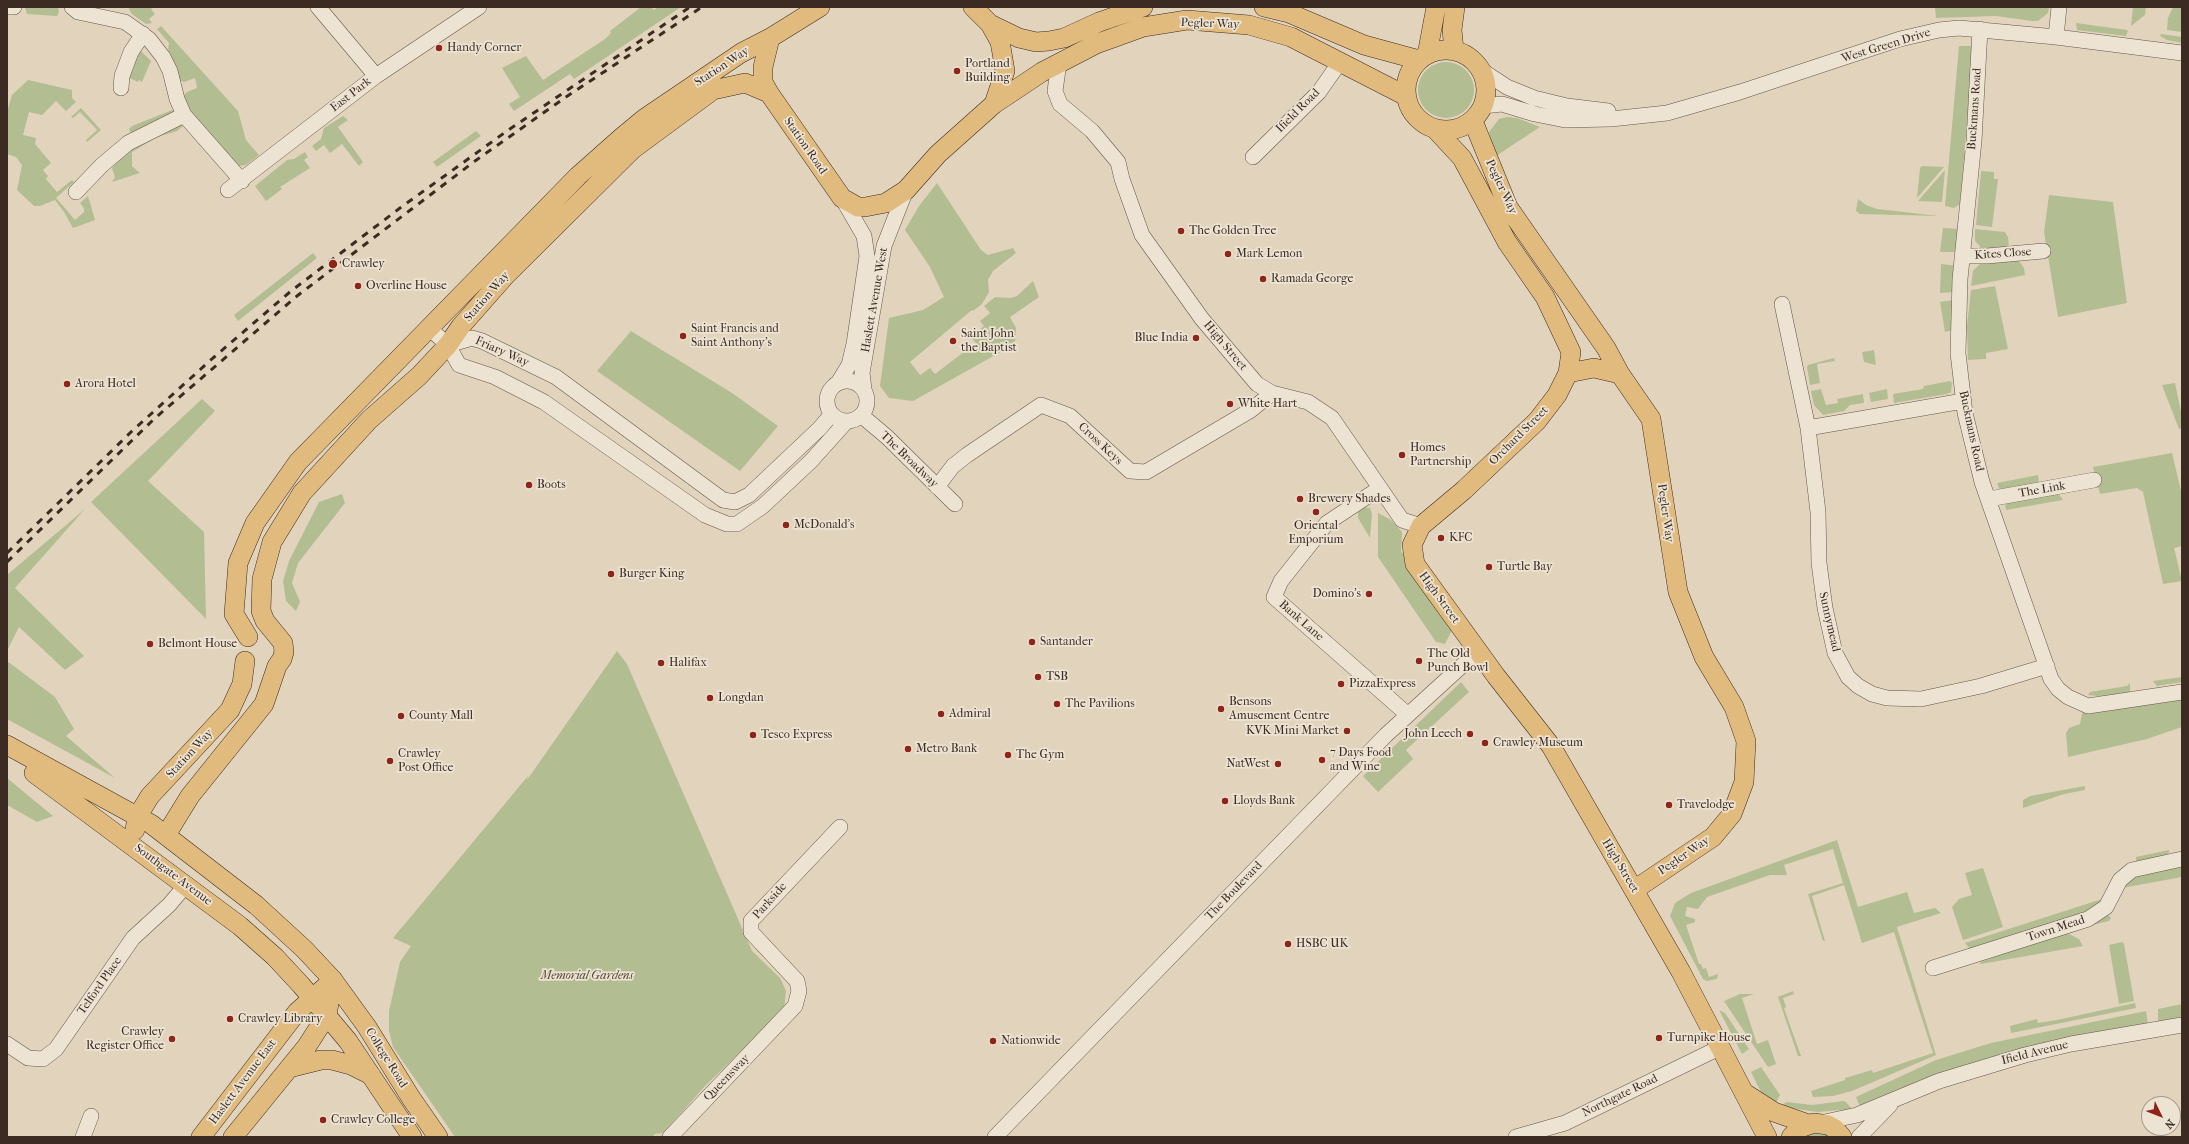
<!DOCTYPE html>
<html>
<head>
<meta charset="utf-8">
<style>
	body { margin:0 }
	#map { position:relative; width:2189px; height:1144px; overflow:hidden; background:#e2d4bc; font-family:"IM FELL French Canon",serif }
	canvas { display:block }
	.frame { position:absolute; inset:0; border:8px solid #3c2b22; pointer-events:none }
	.north { position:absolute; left:2141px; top:1096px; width:40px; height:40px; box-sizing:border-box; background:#ece3d3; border:1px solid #a6998c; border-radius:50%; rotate:133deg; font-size:11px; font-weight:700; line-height:16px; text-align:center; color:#3c2b22 }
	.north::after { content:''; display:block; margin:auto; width:14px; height:18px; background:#8f2418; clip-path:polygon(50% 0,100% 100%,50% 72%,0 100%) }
</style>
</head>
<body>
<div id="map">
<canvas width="2189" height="1144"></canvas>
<div class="frame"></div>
<div class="north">N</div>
</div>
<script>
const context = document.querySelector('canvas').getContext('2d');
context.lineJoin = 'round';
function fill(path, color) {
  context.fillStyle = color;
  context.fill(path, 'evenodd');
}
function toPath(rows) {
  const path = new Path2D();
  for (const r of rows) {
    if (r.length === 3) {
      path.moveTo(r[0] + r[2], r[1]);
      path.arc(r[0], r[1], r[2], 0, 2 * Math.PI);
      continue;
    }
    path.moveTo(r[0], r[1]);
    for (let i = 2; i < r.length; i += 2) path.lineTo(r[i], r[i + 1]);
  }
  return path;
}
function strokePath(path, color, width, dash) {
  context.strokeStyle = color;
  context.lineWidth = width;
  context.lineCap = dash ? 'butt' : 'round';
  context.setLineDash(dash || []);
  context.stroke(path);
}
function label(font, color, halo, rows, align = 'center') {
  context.font = font + ' "IM FELL French Canon",serif';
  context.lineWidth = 3.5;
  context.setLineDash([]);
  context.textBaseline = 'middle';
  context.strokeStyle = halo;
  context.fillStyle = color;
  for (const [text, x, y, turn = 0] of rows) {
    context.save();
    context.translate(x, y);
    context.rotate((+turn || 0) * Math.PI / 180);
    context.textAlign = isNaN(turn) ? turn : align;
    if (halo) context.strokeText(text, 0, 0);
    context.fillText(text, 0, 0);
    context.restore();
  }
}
fill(toPath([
	[25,7,58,7,59,12,57,16,27,14],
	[128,7,154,7,151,9,155,14,149,19,152,23,146,24,132,14],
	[641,7,651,7,654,10,658,7,681,7,574,79,570,74,514,111,509,104,520,97,502,68,526,56,543,80,605,39,611,33,610,31],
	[1935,7,2049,7,2048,13,2038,21,2032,21,1996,16,1936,18],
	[2133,7,2146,7,2145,15,2131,26],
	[2173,7,2182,7,2182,32,2167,30,2168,18],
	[2076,23,2127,30,2128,31,2126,36,2077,30],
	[161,26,238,111,246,140,259,155,246,165,239,166,233,161,188,108,182,97,187,92,197,88,195,78,184,82,179,80,175,65,168,49,169,43,157,29],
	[2161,34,2182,37,2182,43,2167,40,2160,36],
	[1959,46,1974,46,1960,204,1954,208,1945,206],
	[139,49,151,61,142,82,139,80,138,82,129,78],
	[1446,90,28],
	[28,80,72,90,72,98,76,102,66,111,56,101,42,115,29,112,23,135,36,138,35,144,51,163,43,170,48,176,46,179,57,192,72,180,74,182,56,198,64,207,75,220,84,212,84,208,80,203,88,196,95,220,73,228,64,212,55,200,40,206,34,206,17,190,22,165,16,157,7,154,7,112,12,95],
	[81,108,101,130,87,142,86,140,97,130,80,112,73,118,71,117],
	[172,110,175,114,132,134,130,132,129,129,132,126],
	[343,116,348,120,338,127,363,162,359,166,342,144,330,153,324,145,316,151,312,146,321,139,324,128],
	[1507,117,1517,118,1540,127,1496,156,1489,132,1499,119],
	[180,122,183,126,177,131,157,137,132,152,132,166,140,173,112,182,115,177,112,168,131,148],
	[476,131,481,136,437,167,433,162],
	[305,152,308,157,304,160,310,168,280,187,282,189,266,201,255,186,287,160,294,159],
	[1922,166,1944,167,1917,198,1920,168],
	[1945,170,1942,202,1918,201],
	[1981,171,1994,172,1994,179,1998,179,1992,227,1976,225],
	[937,183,981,250,988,255,1013,248,1016,253,993,271,988,280,989,292,982,304,973,311,972,310,910,362,920,375,930,368,935,374,969,348,972,351,978,346,971,337,984,326,980,321,990,313,984,306,995,297,1011,298,1017,296,1033,281,1039,297,1010,317,1016,328,1015,344,913,401,889,398,880,386,889,318,923,310,944,297,930,267,905,230,919,206],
	[2049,195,2113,202,2127,303,2058,317,2044,232],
	[1858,199,1866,205,1877,209,1939,216,1860,214,1856,211],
	[1943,228,1960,229,1959,252,1940,252],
	[1975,229,2005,232,2008,237,2009,248,1979,249,1980,246,1975,241],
	[313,253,317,258,238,321,234,315],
	[2019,261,2024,268,2025,275,1971,286,1973,271,1981,263],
	[1941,264,1958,266,1955,292,1940,293],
	[1995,286,2008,349,1986,353,1986,359,1968,360,1967,326,1971,290],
	[1954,300,1953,330,1945,332,1940,302],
	[631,331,732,393,778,426,740,471,597,371],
	[1874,350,1876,365,1864,362,1862,352],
	[1834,358,1835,361,1817,364,1820,383,1810,385,1807,367,1808,365],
	[1950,381,1952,383,1951,392,1947,394,1894,403,1893,394,1923,389,1924,386],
	[2175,383,2182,417,2182,428,2179,429,2162,385],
	[1821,389,1826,405,1838,403,1837,399,1863,394,1864,403,1850,405,1844,411,1823,415,1814,405,1811,391],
	[1887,389,1888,399,1871,402,1869,393],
	[202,399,215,411,148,481,204,532,206,619,91,502],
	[2172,453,2182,495,2182,546,2174,548,2182,581,2163,584,2143,492,2137,488,2100,494,2093,467],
	[2038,475,2039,482,2036,486,2000,491,1997,483],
	[2058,493,2063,500,2006,510,2005,503],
	[342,494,345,503,298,563,292,583,300,602,296,611,286,601,283,581,289,561,319,502],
	[1364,507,1370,508,1372,514,1370,538,1358,518,1358,511],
	[85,509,15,588,84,656,65,670,19,627,7,651,7,575],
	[1378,513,1391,520,1402,532,1401,551,1452,630,1445,644,1436,642,1378,557],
	[617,651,627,664,752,951,780,978,786,991,784,1010,706,1085,663,1133,655,1134,652,1137,455,1137,393,1047,389,1031,389,1011,400,962,411,946,393,938,528,776,527,780],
	[7,661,55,697,74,729,66,736,115,778,7,719],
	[2182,677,2182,682,2157,686,2153,681],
	[1461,682,1469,692,1406,750,1413,759,1378,792,1363,776],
	[2130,683,2130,694,2098,696,2088,695,2090,692,2127,686],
	[2182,697,2182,727,2147,739,2068,757,2066,733,2069,728,2080,724,2083,709],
	[7,778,53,816,37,822,7,805],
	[2085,786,2085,790,2064,794,2023,808,2023,800,2030,796],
	[1837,840,1858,907,1907,892,1914,913,1935,908,1941,913,1897,927,1936,1055,1852,1091,1833,1096,1813,1097,1811,1091,1845,1080,1845,1078,1872,1070,1873,1073,1933,1053,1894,932,1862,943,1844,885,1812,896,1825,941,1823,941,1808,894,1843,883,1833,849,1784,865,1787,875,1770,875,1707,897,1698,909,1687,907,1685,916,1695,919,1695,922,1686,925,1699,964,1701,964,1703,969,1706,968,1709,977,1718,974,1717,979,1707,981,1703,979,1670,916,1675,903,1691,893],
	[2169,850,2168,856,2136,862,2136,857],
	[2182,864,2182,877,2122,888,2125,879],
	[1983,868,2003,927,1963,940,1952,907,1959,899,1972,895,1965,873],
	[2102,899,2092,911,1970,949,1965,943],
	[2108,915,2111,918,2109,921,2088,926],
	[2065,932,2079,939,2083,946,1981,964,1980,962],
	[2122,942,2124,944,2134,1001,2119,1004,2109,945],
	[1793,991,1794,994,1783,998,1786,1007,1784,1008,1801,1056,1798,1056,1778,997],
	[1740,994,1754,994,1742,998,1757,1044,1768,1040,1776,1064,1768,1067,1724,1001],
	[2135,1003,2136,1008,2011,1033,2010,1026,2037,1019,2038,1023,2057,1020],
	[2182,1004,2182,1018,2158,1022,2158,1009],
	[1719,1010,1725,1013,1749,1049,1742,1054],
	[2146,1011,2148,1025,1860,1107,1856,1097,1936,1060,1991,1043],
	[1761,1067,1780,1095,1775,1104,1763,1096,1751,1072],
	[1843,1101,1846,1102,1852,1109,1817,1112,1783,1107,1783,1104,1787,1102,1812,1105],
	[1816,1130,1833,1137,1802,1137]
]), '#b2bd92');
const minor = toPath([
	[7,7,14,7],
	[72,7,78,12,125,22,149,39,163,57,170,71,177,99,184,115,242,181],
	[318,7,376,76],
	[1980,29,1974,141,1960,279,1958,353,1965,413,1982,482,2051,679,2058,689,2068,697,2088,706,2182,692],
	[2056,37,2059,7],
	[1059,63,1055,91,1060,104,1092,131,1118,162,1122,179,1142,235,1202,319,1257,384,1272,393,1308,402,1332,418,1402,520,1421,526],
	[1481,70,1507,87,1534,98,1567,106,1608,111],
	[121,88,122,76,131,52,143,34],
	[1483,106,1502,104,1535,114,1565,120,1611,119,1667,113,1740,92,1900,39,1939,30,1959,28,2056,37,2182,53],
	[1253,157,1319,92,1340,62],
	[228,190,376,76,479,7],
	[76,192,102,165,128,143,184,115],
	[1963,256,1987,256,2043,251],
	[1782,304,1808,428,1818,512,1819,563,1825,608,1835,653,1848,677,1858,686,1872,694,1887,698,1921,699,1981,686,2047,666],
	[430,329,448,345,459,365,495,377,544,402,705,515,727,524,737,524,763,506,811,461,846,422],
	[448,345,472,338,482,341,556,377,723,500,735,502,749,495,819,429,832,414],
	[847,401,20],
	[838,383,849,365,854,344,867,256,864,236,842,198],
	[864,389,862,373,884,246,906,190],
	[862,416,887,437,955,504],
	[1808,428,1963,401],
	[937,487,953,466,967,455,1041,405,1070,416,1130,471,1146,472,1251,410,1272,393],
	[1380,488,1327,523,1281,581,1274,597,1408,715],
	[1989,499,2094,480],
	[1933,968,2088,919,2106,907,2120,880,2132,870,2182,859],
	[7,1044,28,1058,43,1059,56,1049,133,938,169,905,186,885],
	[1820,1123,1857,1115,1939,1081,2025,1055,2071,1044,2182,1025],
	[83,1137,91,1116],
	[670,1137,795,1006,799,991,797,981,751,932,751,921,840,827],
	[995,1137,1386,735,1478,651],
	[1516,1137,1565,1123,1721,1047],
	[1859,1137,1890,1105]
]);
const major = toPath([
	[973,7,990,24,1000,42,1002,53,1005,71,994,104],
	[1264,7,1289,13,1364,45,1419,60],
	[990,24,1019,38,1036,42,1049,41,1064,38,1099,22,1143,7],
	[770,38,763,67,763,82,769,93,842,198,858,207,865,207,886,203,906,190,938,154,994,104,1042,72,1096,44,1143,27,1187,20,1249,25,1291,37,1406,96],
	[1446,90,40],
	[1454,50,1452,30,1455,7],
	[1427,55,1436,7],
	[1473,121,1508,207,1606,348,1620,374,1651,419,1678,592,1704,657,1734,707,1746,741,1744,782,1732,814,1713,837,1634,890],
	[1436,130,1462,158,1507,242,1545,297,1571,352,1568,373,1557,395,1537,421,1464,490,1421,526,1412,545,1415,564,1496,676,1551,746,1681,972,1767,1137],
	[1568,373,1594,368,1620,374],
	[248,637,234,614,238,563,255,523,298,462,578,176,622,137,645,118,741,53,770,38,820,7],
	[7,745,151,824,256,905,304,949,333,980,367,1027,411,1098,438,1137],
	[34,773,240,926,275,957,301,985,348,1041,412,1137],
	[135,830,137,817,150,796,230,710,242,684,245,661],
	[166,835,190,796,264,704,277,666,282,659,284,652,283,643,265,621,261,611,262,579,272,542,302,493,369,420,419,376,448,345,461,326,506,275,633,149,713,90,745,83,769,93],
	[289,1068,321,1060,332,1060,351,1065,371,1075],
	[1746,1094,1774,1112,1808,1124],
	[201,1137,297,1012,333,980],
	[233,1137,307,1046,327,1015,329,1003],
	[1791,1137,1800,1128,1814,1123,1828,1125,1835,1129,1842,1137]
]);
strokePath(minor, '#665548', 16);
strokePath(major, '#3c2b22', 20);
strokePath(minor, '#ece3d3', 15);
strokePath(major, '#e1ba7e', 19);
strokePath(toPath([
	[7,553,131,432,213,358,291,291,400,208,507,131,690,7],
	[7,562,154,419,297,296,475,161,566,97,702,7]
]), '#3c2b22', 3, [7, 7]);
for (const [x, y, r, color] of [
	[439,48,4,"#8f2418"],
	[957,71,4,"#8f2418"],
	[1181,231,4,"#8f2418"],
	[1228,254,4,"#8f2418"],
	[333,264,5,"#8f2418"],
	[1263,279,4,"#8f2418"],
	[358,286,4,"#8f2418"],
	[683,336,4,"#8f2418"],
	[1196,338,4,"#8f2418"],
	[953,341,4,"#8f2418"],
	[67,384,4,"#8f2418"],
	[1230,404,4,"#8f2418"],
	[1402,455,4,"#8f2418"],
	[529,485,4,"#8f2418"],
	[1300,499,4,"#8f2418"],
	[1316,512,4,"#8f2418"],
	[786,525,4,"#8f2418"],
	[1441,538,4,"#8f2418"],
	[1489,567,4,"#8f2418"],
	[611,574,4,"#8f2418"],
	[1369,594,4,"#8f2418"],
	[1032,642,4,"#8f2418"],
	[150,644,4,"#8f2418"],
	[1419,661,4,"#8f2418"],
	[661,663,4,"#8f2418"],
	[1038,677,4,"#8f2418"],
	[1341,684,4,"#8f2418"],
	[710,698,4,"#8f2418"],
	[1057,704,4,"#8f2418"],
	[1221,709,4,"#8f2418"],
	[941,714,4,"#8f2418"],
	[401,716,4,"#8f2418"],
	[1347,731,4,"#8f2418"],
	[1470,734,4,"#8f2418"],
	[753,735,4,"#8f2418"],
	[1485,743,4,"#8f2418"],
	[908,749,4,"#8f2418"],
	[1008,755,4,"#8f2418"],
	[1322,760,4,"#8f2418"],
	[390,761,4,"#8f2418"],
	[1278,764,4,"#8f2418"],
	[1225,801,4,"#8f2418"],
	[1669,805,4,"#8f2418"],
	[1288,944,4,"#8f2418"],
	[230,1019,4,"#8f2418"],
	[1659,1038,4,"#8f2418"],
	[172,1039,4,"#8f2418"],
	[993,1041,4,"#8f2418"],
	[323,1120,4,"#8f2418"]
]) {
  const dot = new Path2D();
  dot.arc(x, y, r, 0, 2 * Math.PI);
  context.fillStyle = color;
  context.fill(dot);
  strokePath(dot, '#ece3d3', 1.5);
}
label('12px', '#3c2b22', '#ece3d3', [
	["Pegler Way",1210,24,2],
	["West Green Drive",1886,46,-17],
	["Station Way",722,67,-33],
	["East Park",351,95,-38],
	["Buckmans Road",1975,109,-86],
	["Ifield Road",1298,111,-45],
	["Station Road",805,146,55],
	["Pegler Way",1501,187,65],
	["Kites Close",2003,254,-4],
	["Station Way",487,297,-49],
	["Haslett Avenue West",875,300,-80],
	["High Street",1225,346,50],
	["Friary Way",502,352,24],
	["Buckmans Road",1971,431,78],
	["Orchard Street",1519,436,-45],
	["Cross Keys",1100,444,43],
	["The Broadway",909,460,44],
	["The Link",2042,490,-10],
	["Pegler Way",1665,513,82],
	["High Street",1439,598,54],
	["Bank Lane",1301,621,41],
	["Sunnymead",1829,622,77],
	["Station Way",190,754,-47],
	["Pegler Way",1684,856,-34],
	["High Street",1620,866,59],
	["Southgate Avenue",173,875,37],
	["The Boulevard",1234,891,-46],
	["Parkside",770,901,-48],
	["Town Mead",2056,929,-18],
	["Telford Place",100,986,-55],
	["Ifield Avenue",2035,1053,-14],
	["College Road",386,1058,58],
	["Queensway",727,1078,-46],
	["Haslett Avenue East",243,1082,-53],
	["Northgate Road",1620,1096,-26]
]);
label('12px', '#3c2b22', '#ece3d3', [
	["Handy Corner",447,48],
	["Portland",965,64],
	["Building",965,78],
	["The Golden Tree",1189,231],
	["Mark Lemon",1236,254],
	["Crawley",342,264],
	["Ramada George",1271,279],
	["Overline House",366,286],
	["Saint Francis and",691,329],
	["Saint Anthony's",691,343],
	["Saint John",961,334],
	["the Baptist",961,348],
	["Blue India",1188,338,"right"],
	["Arora Hotel",75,384],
	["White Hart",1238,404],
	["Homes",1410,448],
	["Partnership",1410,462],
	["Boots",537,485],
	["Brewery Shades",1308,499],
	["McDonald's",794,525],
	["Oriental",1316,526,"center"],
	["Emporium",1316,540,"center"],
	["KFC",1449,538],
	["Turtle Bay",1497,567],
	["Burger King",619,574],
	["Domino's",1361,594,"right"],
	["Santander",1040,642],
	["Belmont House",158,644],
	["The Old",1427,654],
	["Punch Bowl",1427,668],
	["Halifax",669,663],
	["TSB",1046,677],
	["PizzaExpress",1349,684],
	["Longdan",718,698],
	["Bensons",1229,702],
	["Amusement Centre",1229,716],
	["The Pavilions",1065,704],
	["Admiral",949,714],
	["County Mall",409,716],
	["KVK Mini Market",1339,731,"right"],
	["John Leech",1462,734,"right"],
	["Tesco Express",761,735],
	["Crawley Museum",1493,743],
	["Metro Bank",916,749],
	["7 Days Food",1330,753],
	["and Wine",1330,767],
	["Crawley",398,754],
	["Post Office",398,768],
	["The Gym",1016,755],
	["NatWest",1270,764,"right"],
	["Lloyds Bank",1233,801],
	["Travelodge",1677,805],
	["HSBC UK",1296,944],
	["Crawley Library",238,1019],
	["Crawley",164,1032,"right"],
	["Register Office",164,1046,"right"],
	["Turnpike House",1667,1038],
	["Nationwide",1001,1041],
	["Crawley College",331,1120]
], 'left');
label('italic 12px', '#544838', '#ece3d3', [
	["Memorial Gardens",587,976]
]);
</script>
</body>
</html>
